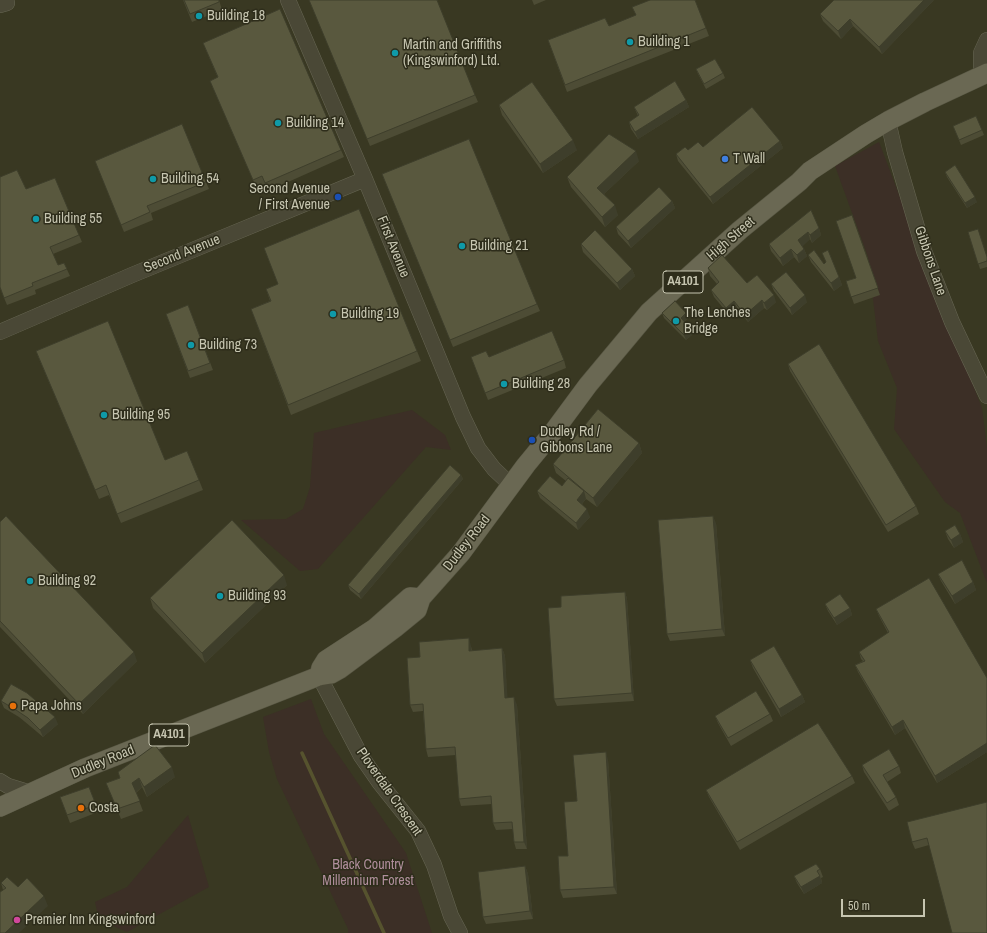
<!DOCTYPE html>
<html>
<head>
<meta charset="utf-8">
<style>
	body { margin:0 }
	#map { position:relative; width:987px; height:933px; overflow:hidden; background:#393822; font-family:"Archivo Narrow",sans-serif }
	canvas { display:block }
	.scale { position:absolute; left:841px; top:899px; width:84px; height:18px; box-sizing:border-box; border:2px solid #c6c5b0; border-top:0; padding-left:5px; font-size:12px; line-height:14px; white-space:nowrap; color:#c6c5b0; -webkit-text-stroke:3px #2e2d1b; paint-order:stroke }
</style>
</head>
<body>
<div id="map">
<canvas width="987" height="933"></canvas>
<div class="scale">50 m</div>
</div>
<script>
const context = document.querySelector('canvas').getContext('2d');
context.lineJoin = 'round';
function fill(path, color) {
  context.fillStyle = color;
  context.fill(path, 'evenodd');
}
function toPath(rows) {
  const path = new Path2D();
  for (const r of rows) {
    path.moveTo(r[0], r[1]);
    for (let i = 2; i < r.length; i += 2) path.lineTo(r[i], r[i + 1]);
  }
  return path;
}
function strokePath(path, color, width, dash) {
  context.strokeStyle = color;
  context.lineWidth = width;
  context.lineCap = dash ? 'butt' : 'round';
  context.setLineDash(dash || []);
  context.stroke(path);
}
function label(font, color, halo, rows, align = 'center') {
  context.font = font + ' "Archivo Narrow",sans-serif';
  context.lineWidth = 3;
  context.setLineDash([]);
  context.textBaseline = 'middle';
  context.strokeStyle = halo;
  context.fillStyle = color;
  for (const [text, x, y, turn = 0] of rows) {
    context.save();
    context.translate(x, y);
    context.rotate((+turn || 0) * Math.PI / 180);
    context.textAlign = isNaN(turn) ? turn : align;
    if (halo) context.strokeText(text, 0, 0);
    context.fillText(text, 0, 0);
    context.restore();
  }
}
fill(toPath([
	[879,142,917,242,982,408,987,448,987,583,960,513,945,502,894,429,897,388,878,341,868,257,835,166],
	[412,410,445,435,451,450,426,447,318,569,300,571,241,520,286,519,303,509,310,487,314,433],
	[311,699,324,734,406,853,432,933,348,933,348,929,277,779,269,752,263,717],
	[188,815,209,887,127,932,99,920,95,902,127,887]
]), '#3c2f26');
strokePath(toPath([
	[302,753,349,856,384,933]
]), '#56532e', 3.5);
const minor = toPath([
	[288,0,365,179,463,417,478,448,494,469,511,485],
	[0,5,7,3],
	[981,76,981,53,987,40],
	[888,121,895,152,924,251,952,322,987,396],
	[0,332,132,275,365,179],
	[319,676,361,756,379,782,418,831,434,865,451,916,460,933],
	[0,781,8,786,31,793]
]);
const major = toPath([
	[319,676,321,668,326,660,375,628,410,597,421,598],
	[0,807,85,768,319,676,331,674,340,669,395,628,417,610,421,598,461,553,526,465,554,431,588,385,649,312,740,230,799,182,810,171,866,134,888,121,925,102,987,73]
]);
strokePath(minor, '#676653', 16);
strokePath(major, '#565542', 20);
strokePath(minor, '#4a4836', 15);
strokePath(major, '#6a6853', 19);
fill(toPath([
	[183,0,219,0,222,10,192,22],
	[309,0,475,95,478,102,370,146],
	[532,0,546,0,534,5],
	[934,0,882,54,853,26,841,39,823,21,820,14],
	[609,26,706,28,709,36,567,92,548,40],
	[203,43,341,150,344,157,268,191,265,184,256,187,213,88,210,81,218,78],
	[696,69,723,73,725,78,706,89,698,74],
	[686,100,689,107,638,139,631,129,629,122,638,116,634,107],
	[499,105,577,150,543,173,502,115],
	[953,126,982,130,984,135,961,145],
	[780,141,783,148,713,204,678,161,676,154,703,147],
	[639,161,604,194,618,215,605,227,571,187,567,177],
	[98,168,206,182,209,189,151,213,153,220,124,232],
	[945,172,977,202,967,208,947,177],
	[382,174,537,304,540,311,453,347],
	[0,177,26,189,79,235,82,242,53,254,58,265,64,263,70,276,35,290,36,294,7,305,0,288],
	[672,201,675,208,631,248,618,234,616,227],
	[852,215,880,295,854,304,846,281,856,278],
	[819,228,821,235,812,243,810,239,802,246,804,249,807,256,799,263,794,257,783,266,771,251,769,244],
	[968,232,987,257,987,267,980,269],
	[581,244,632,269,635,276,620,290,583,252],
	[264,248,417,351,421,361,291,415,251,309,270,301,266,289,278,284],
	[822,253,839,277,842,285,834,291,811,262,808,255,824,264,826,262],
	[708,268,747,283,776,302,767,310,764,308,748,322,737,308,729,315,714,297,711,290,717,284,710,276],
	[771,284,807,302,792,315,774,291],
	[188,305,213,370,190,378,166,314],
	[662,313,686,313,688,318,684,322,693,334,686,340,664,318],
	[36,351,165,460,199,480,203,490,121,523,109,495,99,499,40,361],
	[471,357,489,357,564,360,566,368,488,400],
	[788,364,916,506,919,514,888,532,790,371],
	[639,443,642,453,597,507,586,499,582,504,590,517,578,530,540,498,537,491,562,486,566,481,556,473,553,464],
	[461,475,463,479,361,599,350,590,348,585],
	[0,522,137,661,83,714,0,627],
	[716,523,725,636,670,641,667,634],
	[945,531,960,534,963,542,954,548,948,539],
	[938,574,973,582,976,590,955,604,941,581],
	[287,585,205,663,153,608,150,598],
	[625,592,627,599,634,701,557,706,554,699,561,607],
	[825,604,850,608,852,615,837,625,828,611],
	[876,609,987,678,987,752,937,783,905,728,895,735,858,672,855,665,863,661,861,659,859,652,888,633,879,616],
	[471,646,472,651,502,648,505,656,507,698,517,705,527,849,516,849,514,842,513,829,496,830,493,823,492,804,461,806,459,799,456,755,428,757,426,749,423,711,413,712,410,705],
	[750,660,802,695,805,702,781,717,753,668],
	[1,701,58,724,43,737,30,726,19,717,4,708],
	[770,714,773,721,731,746,718,723,715,716],
	[608,760,617,894,563,898,560,890,568,856,577,801],
	[862,765,899,766,901,773,887,782,896,797,899,805,889,811,864,772],
	[852,776,855,783,740,850,709,797,706,790],
	[175,777,147,797,142,787,136,793,143,811,121,819,106,783,120,778],
	[89,787,98,812,70,823,60,797],
	[987,802,929,845,915,849,912,842],
	[525,866,528,874,533,919,486,924,483,917],
	[820,869,823,877,821,878,822,883,804,894,797,883,794,876],
	[1,883,18,887,48,906,3,890]
]), '#4d4c35');
fill(toPath([
	[924,0,934,0,882,54,879,47],
	[850,19,853,26,841,39,838,31],
	[686,100,689,107,638,139,635,132],
	[573,140,577,150,543,173,540,164],
	[780,141,783,148,713,204,710,197],
	[636,151,639,161,601,197,597,188],
	[975,197,977,202,967,208,965,203],
	[672,201,675,208,631,248,628,241],
	[615,205,618,215,605,227,602,217],
	[819,228,821,235,812,243,810,235],
	[808,232,810,239,801,248,798,240],
	[791,249,794,257,783,266,780,258],
	[804,249,807,256,799,263,797,255],
	[632,269,635,276,620,290,617,283],
	[839,277,842,285,834,291,831,283],
	[774,295,776,302,767,310,764,303],
	[805,295,807,302,792,315,790,308],
	[762,300,764,308,748,322,745,315],
	[734,301,737,308,729,315,726,308],
	[686,313,688,318,682,323,681,318],
	[691,329,693,334,686,340,684,335],
	[639,443,642,453,597,507,593,498],
	[461,475,463,479,361,599,359,594],
	[584,491,586,499,579,507,577,500],
	[587,509,590,517,578,530,576,523],
	[713,516,716,523,725,636,722,629],
	[960,534,963,542,954,548,951,540],
	[284,575,287,585,205,663,202,653],
	[973,582,976,590,955,604,952,596],
	[625,592,627,599,634,701,632,693],
	[850,608,852,615,837,625,834,618],
	[469,638,471,646,472,658,469,651],
	[502,648,505,656,508,705,505,698],
	[134,652,137,661,83,714,79,704],
	[802,695,805,702,781,717,779,709],
	[514,697,517,705,527,849,524,842],
	[55,717,58,724,43,737,40,730],
	[903,720,905,728,895,735,892,727],
	[987,743,987,752,937,783,935,776],
	[606,752,608,760,617,894,614,887],
	[172,767,175,777,147,797,144,787],
	[139,778,142,787,135,793,132,783],
	[525,866,528,874,533,919,530,911],
	[820,876,822,883,804,894,801,887],
	[44,896,48,906,19,933,5,933]
]), '#3e3e2b');
const building = toPath([
	[184,0,219,0,219,2,190,14,184,0],
	[309,0,437,0,475,95,367,139,309,0],
	[650,0,695,0,706,28,565,85,548,40,605,18,609,26,636,15,632,7,650,0],
	[834,0,924,0,879,47,850,19,838,31,820,14,834,0],
	[280,9,341,150,265,183,262,176,253,180,210,81,218,77,203,43,280,9],
	[715,59,723,73,704,84,696,69,715,59],
	[675,81,686,100,635,132,629,122,639,115,634,107,675,81],
	[532,82,573,140,540,164,499,105,532,82],
	[752,107,780,141,710,197,676,154,685,147,688,150,698,142,703,147,752,107],
	[976,116,982,130,959,140,953,126,976,116],
	[182,124,206,182,147,206,150,212,121,225,95,161,182,124],
	[609,134,636,151,597,188,615,205,602,217,567,177,609,134],
	[469,139,537,304,450,340,382,174,469,139],
	[955,165,975,197,965,203,945,172,955,165],
	[17,170,26,189,55,178,79,235,50,247,58,265,64,263,67,269,32,283,33,286,4,298,0,287,0,177,17,170],
	[659,187,672,201,628,241,616,227,659,187],
	[359,209,417,351,288,405,251,309,271,301,266,289,278,284,264,248,359,209],
	[811,210,819,228,810,235,808,232,798,240,804,249,797,255,791,249,780,258,769,244,811,210],
	[852,215,878,288,851,297,846,281,856,278,836,221,852,215],
	[978,229,987,257,987,261,978,264,968,232,978,229],
	[595,230,632,269,617,283,581,244,595,230],
	[814,250,824,264,826,262,822,253,828,250,839,277,831,283,808,255,814,250],
	[722,255,747,283,757,275,774,295,764,303,762,300,745,315,734,301,726,308,711,290,719,282,708,268,722,255],
	[786,272,805,295,790,308,771,284,786,272],
	[675,301,686,313,681,318,691,329,684,335,662,313,675,301],
	[188,305,210,363,188,371,166,314,188,305],
	[108,321,165,460,187,451,199,480,117,514,106,485,95,490,36,351,108,321],
	[552,331,564,360,485,393,471,357,486,351,489,357,552,331],
	[819,344,916,506,886,525,788,364,819,344],
	[598,409,639,443,593,498,553,464,598,409],
	[450,465,461,475,359,594,348,585,450,465],
	[550,476,562,486,568,478,584,491,577,500,587,509,576,523,537,491,550,476],
	[6,516,134,652,79,704,0,621,0,522,6,516],
	[713,516,722,629,667,634,658,520,713,516],
	[232,520,284,575,202,653,150,598,232,520],
	[955,525,960,534,951,540,945,531,955,525],
	[962,560,973,582,952,596,938,574,962,560],
	[929,578,987,678,987,743,935,776,903,720,892,727,855,665,865,661,859,652,889,632,876,609,929,578],
	[625,592,632,693,554,699,548,608,561,607,561,596,625,592],
	[840,594,850,608,834,618,825,604,840,594],
	[469,638,469,651,502,648,505,698,514,697,524,842,514,842,512,822,493,823,491,796,459,799,455,747,426,749,423,704,410,705,407,658,420,657,419,642,469,638],
	[774,646,802,695,779,709,750,660,774,646],
	[11,684,27,693,55,717,40,730,28,718,16,710,1,701,11,684],
	[756,691,770,714,728,738,715,716,756,691],
	[818,723,852,776,737,842,706,790,818,723],
	[155,745,172,767,144,787,139,778,132,783,140,801,117,809,106,783,120,778,118,772,155,745],
	[889,749,899,766,883,775,896,797,887,803,862,765,889,749],
	[606,752,614,887,560,890,558,856,568,856,564,802,577,801,573,755,606,752],
	[89,787,96,805,67,815,60,797,89,787],
	[987,802,987,933,952,933,927,838,912,842,907,822,987,802],
	[816,864,820,869,817,871,820,876,801,887,794,876,816,864],
	[525,866,530,911,483,917,478,872,525,866],
	[7,877,18,887,27,878,44,896,5,933,0,933,0,892,6,888,1,883,7,877]
]);
fill(building, '#59583e');
strokePath(building, '#3e3e2b', 1);
for (const [x, y, r, color] of [
	[199,16,4,"#0f9aa8"],
	[630,42,4,"#0f9aa8"],
	[395,53,4,"#0f9aa8"],
	[278,123,4,"#0f9aa8"],
	[725,159,4,"#3f7fe0"],
	[153,179,4,"#0f9aa8"],
	[338,197,4,"#1a4fb4"],
	[36,219,4,"#0f9aa8"],
	[462,246,4,"#0f9aa8"],
	[333,314,4,"#0f9aa8"],
	[676,321,4,"#0f9aa8"],
	[191,345,4,"#0f9aa8"],
	[504,384,4,"#0f9aa8"],
	[104,415,4,"#0f9aa8"],
	[532,440,4,"#1a4fb4"],
	[30,581,4,"#0f9aa8"],
	[220,596,4,"#0f9aa8"],
	[13,706,4,"#e8710a"],
	[81,808,4,"#e8710a"],
	[17,920,4,"#d1479c"]
]) {
  const dot = new Path2D();
  dot.arc(x, y, r, 0, 2 * Math.PI);
  context.fillStyle = color;
  context.fill(dot);
  strokePath(dot, '#2e2d1b', 1.5);
}
for (const [x, y, w] of [
	[683,282,40],
	[169,735,40]
]) {
  const box = new Path2D();
  box.roundRect(x - w / 2, y - 11, w, 22, 3);
  context.fillStyle = '#2e2d1b';
  context.fill(box);
  strokePath(box, '#c6c5b0', 1);
}
label('bold 13px', '#c6c5b0', null, [
	["A4101",683,282],
	["A4101",169,735]
]);
label('14px', '#c6c5b0', '#2e2d1b', [
	["Building 18",207,16],
	["Building 1",638,42],
	["Martin and Griffiths",403,45],
	["(Kingswinford) Ltd.",403,61],
	["Building 14",286,123],
	["T Wall",733,159],
	["Building 54",161,179],
	["Second Avenue",330,189,"right"],
	["/ First Avenue",330,205,"right"],
	["Building 55",44,219],
	["Building 21",470,246],
	["The Lenches",684,313],
	["Bridge",684,329],
	["Building 19",341,314],
	["Building 73",199,345],
	["Building 28",512,384],
	["Building 95",112,415],
	["Dudley Rd /",540,432],
	["Gibbons Lane",540,448],
	["Building 92",38,581],
	["Building 93",228,596],
	["Papa Johns",21,706],
	["Costa",89,808],
	["Premier Inn Kingswinford",25,920]
], 'left');
label('14px', '#c6c5b0', '#2e2d1b', [
	["High Street",731,239,-41],
	["First Avenue",393,247,68],
	["Second Avenue",182,254,-22],
	["Gibbons Lane",930,261,71],
	["Dudley Road",467,543,-52],
	["Dudley Road",103,762,-22],
	["Ploverdale Crescent",389,792,55]
]);
label('14px', '#b08e9c', '#2e2d1b', [
	["Black Country",368,865],
	["Millennium Forest",368,881]
]);
</script>
</body>
</html>
